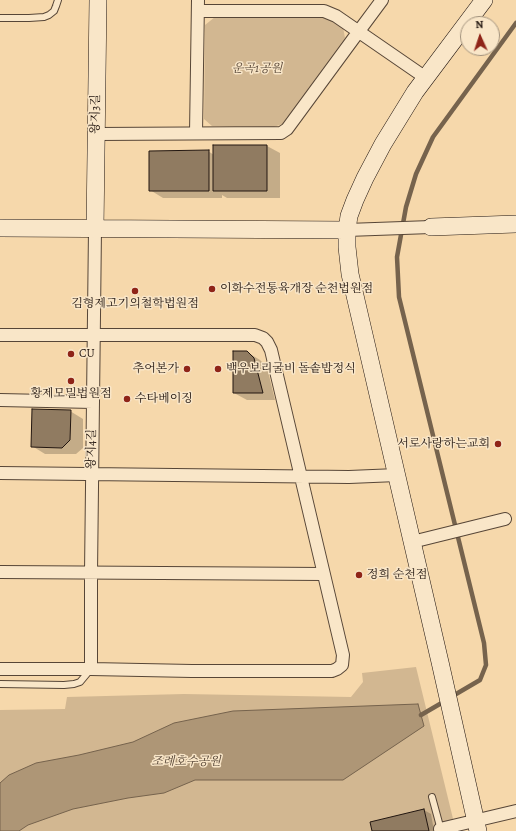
<!DOCTYPE html>
<html>
<head>
<meta charset="utf-8">
<style>
	body { margin:0 }
	#map { position:relative; width:516px; height:831px; overflow:hidden; background:#f6d8ab; font-family:Alegreya,serif }
	canvas { display:block }
	.north { position:absolute; left:460px; top:16px; width:40px; height:40px; box-sizing:border-box; background:#f9e6c8; border:1px solid #a3937e; border-radius:50%; rotate:357deg; font-size:11px; font-weight:700; line-height:16px; text-align:center; color:#221610 }
	.north::after { content:''; display:block; margin:auto; width:14px; height:18px; background:#8f2418; clip-path:polygon(50% 0,100% 100%,50% 72%,0 100%) }
</style>
</head>
<body>
<div id="map">
<canvas width="516" height="831"></canvas>
<div class="north">N</div>
</div>
<script>
const context = document.querySelector('canvas').getContext('2d');
context.lineJoin = 'round';
function fill(path, color) {
  context.fillStyle = color;
  context.fill(path, 'evenodd');
}
function toPath(rows) {
  const path = new Path2D();
  for (const r of rows) {
    path.moveTo(r[0], r[1]);
    for (let i = 2; i < r.length; i += 2) path.lineTo(r[i], r[i + 1]);
  }
  return path;
}
function strokePath(path, color, width, dash) {
  context.strokeStyle = color;
  context.lineWidth = width;
  context.lineCap = dash ? 'butt' : 'round';
  context.setLineDash(dash || []);
  context.stroke(path);
}
function label(font, color, halo, rows, align = 'center') {
  context.font = font + ' Alegreya,"Noto Serif KR",serif';
  context.lineWidth = 3;
  context.setLineDash([]);
  context.textBaseline = 'middle';
  context.strokeStyle = halo;
  context.fillStyle = color;
  for (const [text, x, y, turn = 0] of rows) {
    context.save();
    context.translate(x, y);
    context.rotate((+turn || 0) * Math.PI / 180);
    context.textAlign = isNaN(turn) ? turn : align;
    if (halo) context.strokeText(text, 0, 0);
    context.fillText(text, 0, 0);
    context.restore();
  }
}
fill(toPath([
	[215,17,331,17,343,27,345,38,282,124,274,127,212,126,204,119,205,25],
	[416,667,456,831,0,831,0,710,65,709,67,697,184,694,351,697,363,682,362,673]
]), '#d2b791');
const water = toPath([
	[418,704,424,726,343,780,195,780,164,793,128,798,73,809,28,825,19,831,0,831,0,783,9,775,36,763,79,755,133,742,174,723,233,711,418,704]
]);
fill(water, '#ae9676');
strokePath(water, '#76634d', 1);
fill(toPath([
	[267,146,280,153,280,198,227,198,222,195,222,198,163,198,150,190,208,151,214,155],
	[247,352,260,360,267,367,275,400,247,400,234,393],
	[70,411,83,419,83,448,76,454,45,454,32,446],
	[424,810,431,814,434,831,373,831]
]), '#0003');
strokePath(toPath([
	[451,697,480,680,486,665,484,643,399,297,397,257,406,207,416,174,433,137,516,23],
	[421,715,445,701]
]), '#76634d', 4.5);
const building = toPath([
	[213,145,267,145,267,191,213,191,213,145],
	[209,150,209,191,149,191,149,151,209,150],
	[233,351,247,351,254,358,263,393,233,393,233,351],
	[32,409,71,410,70,440,62,448,31,447,32,409],
	[424,809,429,831,372,831,370,822,424,809]
]);
fill(building, '#907b61');
strokePath(building, '#221610', 1);
const lane = toPath([
	[0,18,29,18,44,17,49,15,54,11,56,6,58,0],
	[0,684,64,685,74,684,80,682,90,670],
	[432,797,441,830]
]);
const street = toPath([
	[198,11,324,11,336,16,426,78],
	[196,133,198,0],
	[96,134,281,133,287,129,359,31,382,0],
	[347,230,431,227],
	[0,335,255,335,263,338,267,342,271,350,343,655,342,665,337,669,332,671,192,671,91,669,0,669],
	[0,400,93,402],
	[0,473,349,477,397,475],
	[412,542,505,519],
	[0,572,324,574],
	[91,669,91,573,95,229],
	[440,829,516,811]
]);
const secondary = toPath([
	[431,227,516,224],
	[0,228,347,230],
	[95,229,98,0],
	[478,831,440,662,350,274,347,247,347,230,349,216,355,200,365,178,383,144,415,92,484,0]
]);
strokePath(lane, '#574637', 8);
strokePath(street, '#574637', 14);
strokePath(secondary, '#221610', 18);
strokePath(lane, '#f9e6c8', 6);
strokePath(street, '#f9e6c8', 12);
strokePath(secondary, '#f9e6c8', 17);
for (const [x, y, r, color] of [
	[212,289,4,"#8f2418"],
	[135,291,4,"#8f2418"],
	[71,354,4,"#8f2418"],
	[187,369,4,"#8f2418"],
	[218,369,4,"#8f2418"],
	[71,381,4,"#8f2418"],
	[127,399,4,"#8f2418"],
	[498,444,4,"#8f2418"],
	[359,575,4,"#8f2418"]
]) {
  const dot = new Path2D();
  dot.arc(x, y, r, 0, 2 * Math.PI);
  context.fillStyle = color;
  context.fill(dot);
  strokePath(dot, '#f9e6c8', 1.5);
}
label('italic 12px', '#574637', '#f9e6c8', [
	["운곡1공원",257,69],
	["조례호수공원",186,762]
]);
label('12px', '#221610', '#f9e6c8', [
	["왕지3길",96,114,-89],
	["왕지4길",92,449,-89]
]);
label('12px', '#221610', '#f9e6c8', [
	["이화수전통육개장 순천법원점",220,289],
	["김형제고기의철학법원점",135,304,"center"],
	["CU",79,354],
	["추어본가",179,369,"right"],
	["백우보리굴비 돌솥밥정식",226,369],
	["황제모밀법원점",71,394,"center"],
	["수타베이징",135,399],
	["서로사랑하는교회",490,444,"right"],
	["정희 순천점",367,575]
], 'left');
</script>
</body>
</html>
